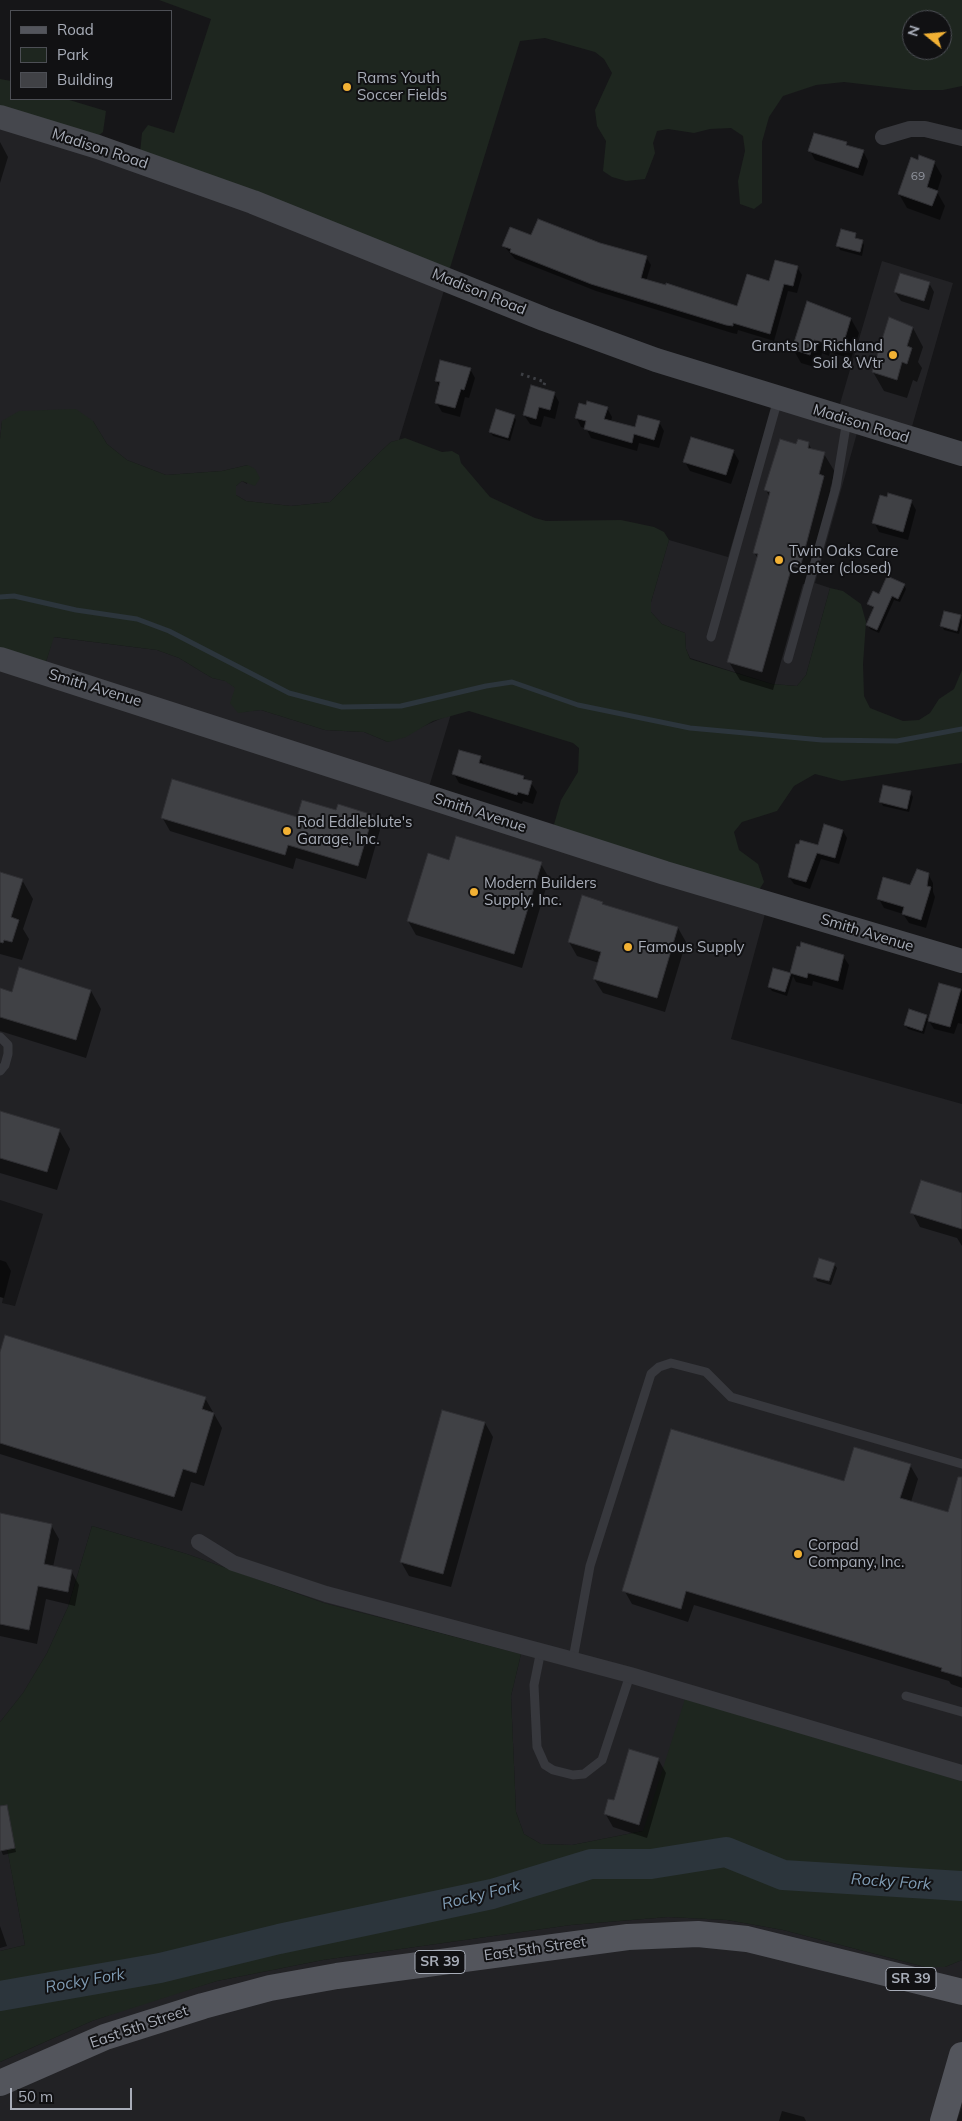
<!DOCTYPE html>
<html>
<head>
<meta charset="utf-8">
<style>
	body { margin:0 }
	#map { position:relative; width:962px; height:2121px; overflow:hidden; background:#161618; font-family:Mulish,sans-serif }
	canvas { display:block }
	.legend { position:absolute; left:10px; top:10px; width:162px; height:90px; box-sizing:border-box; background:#111113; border:1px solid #4d4f55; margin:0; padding:6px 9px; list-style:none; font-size:15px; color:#a8adb8 }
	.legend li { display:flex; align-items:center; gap:10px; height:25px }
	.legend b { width:25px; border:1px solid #4d4f55 }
	.north { position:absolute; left:902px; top:10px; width:50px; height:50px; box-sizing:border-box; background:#111113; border:1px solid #4d4f55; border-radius:50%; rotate:287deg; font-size:14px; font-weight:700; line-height:20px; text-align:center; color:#a8adb8 }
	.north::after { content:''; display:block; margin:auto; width:18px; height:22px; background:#f2b134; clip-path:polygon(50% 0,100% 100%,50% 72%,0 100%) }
	.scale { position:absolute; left:10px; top:2088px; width:122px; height:22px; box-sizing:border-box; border:2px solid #a8adb8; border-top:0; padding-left:6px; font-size:15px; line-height:18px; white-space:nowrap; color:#a8adb8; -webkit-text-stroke:4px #111113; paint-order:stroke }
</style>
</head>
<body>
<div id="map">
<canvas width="962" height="2121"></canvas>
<ul class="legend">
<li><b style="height:6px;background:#53555c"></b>Road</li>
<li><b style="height:14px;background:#1e261f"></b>Park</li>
<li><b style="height:14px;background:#404145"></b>Building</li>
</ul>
<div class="north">N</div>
<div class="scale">50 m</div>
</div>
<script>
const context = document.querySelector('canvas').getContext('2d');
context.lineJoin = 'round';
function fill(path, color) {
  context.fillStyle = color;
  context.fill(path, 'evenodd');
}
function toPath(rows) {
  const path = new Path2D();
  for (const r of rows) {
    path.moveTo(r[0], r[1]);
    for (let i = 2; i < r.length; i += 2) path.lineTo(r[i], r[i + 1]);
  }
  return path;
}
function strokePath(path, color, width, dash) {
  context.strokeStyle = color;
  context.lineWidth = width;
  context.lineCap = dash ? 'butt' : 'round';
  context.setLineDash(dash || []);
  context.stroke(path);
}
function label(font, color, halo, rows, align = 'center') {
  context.font = font + ' Mulish,sans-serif';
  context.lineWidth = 4;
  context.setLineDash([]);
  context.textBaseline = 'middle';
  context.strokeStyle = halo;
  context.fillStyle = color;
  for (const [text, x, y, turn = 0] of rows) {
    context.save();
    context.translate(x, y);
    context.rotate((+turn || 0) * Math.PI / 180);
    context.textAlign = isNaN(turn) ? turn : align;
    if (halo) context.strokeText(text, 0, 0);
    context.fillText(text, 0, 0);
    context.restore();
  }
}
fill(toPath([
	[0,126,100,156,445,287,399,440,391,442,382,450,330,502,291,506,246,501,236,495,236,486,242,481,247,484,248,465,222,471,166,475,127,460,107,444,93,421,2,421,0,439],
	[882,261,953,283,911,430,839,407],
	[772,407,857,433,815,583,830,588,806,675,797,686,772,684,690,658,686,649,685,633,662,624,651,612,651,602,669,540,728,557],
	[53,637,157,650,179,658,212,678,226,681,236,688,238,712,261,710,325,730,364,732,388,742,451,714,429,787,765,914,731,1039,962,1104,962,1781,643,1831,572,1845,541,1844,524,1834,516,1812,511,1696,521,1654,324,1603,187,1554,92,1526,68,1607,47,1653,23,1693,0,1722,0,1297,3,1298,2,1303,15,1306,43,1214,0,1200,0,667,41,680],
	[7,1847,25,1945,0,1951,0,1848],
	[668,1917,727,1920,783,1930,925,1967,945,1967,962,1960,962,2107,957,2121,0,2121,0,2062,92,2021,152,2000,217,1981,323,1960,571,1925]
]), '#222225');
fill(toPath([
	[159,0,962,0,962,86,943,90,913,90,844,82,816,85,783,96,769,117,762,142,762,203,754,209,740,204,738,181,745,151,743,136,731,128,710,129,694,133,668,129,657,131,653,143,655,153,645,179,626,181,612,177,603,171,606,141,597,126,595,110,612,73,604,59,595,52,545,38,520,41,449,271,140,153,142,133,148,125,174,133,211,19],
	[912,20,942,20,942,50,912,50],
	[0,79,11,81,11,99,66,99,106,111,103,132,97,137,0,106],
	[76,409,93,421,107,444,127,460,166,475,222,471,248,465,255,469,260,478,255,486,242,481,236,486,236,495,246,501,291,506,330,502,382,450,391,442,405,438,442,452,452,451,459,455,461,463,490,497,535,518,546,521,621,520,654,527,664,532,669,540,651,602,651,612,662,624,685,633,686,649,690,659,772,684,797,686,806,675,830,588,843,591,861,604,866,622,863,664,864,696,870,708,903,721,919,720,930,713,939,699,954,689,962,670,962,763,842,781,815,774,794,786,777,811,742,822,734,832,739,850,758,864,764,882,759,890,553,828,561,800,578,772,579,748,573,743,469,711,433,721,406,737,388,742,364,732,325,730,261,710,238,713,230,703,235,688,225,681,212,678,179,658,157,650,54,637,45,665,0,651,0,439,2,421,19,411],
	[92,1526,187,1554,324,1603,521,1654,511,1696,516,1812,524,1834,541,1844,572,1845,643,1831,685,1699,962,1781,962,1960,945,1967,925,1967,783,1930,727,1920,668,1917,571,1925,323,1960,217,1981,92,2021,0,2062,0,1951,25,1945,7,1848,0,1848,0,1722,23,1693,47,1653,68,1607]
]), '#1e261f');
fill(toPath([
	[0,142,8,157,0,183],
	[846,143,848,147,863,151,868,161,863,176,815,160,810,151],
	[934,162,942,176,937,192,945,206,940,220,907,208,899,194],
	[855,234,857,240,862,241,864,245,862,256,840,250,838,246],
	[532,236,599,245,646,257,651,265,646,281,738,308,770,282,797,267,802,275,797,293,788,291,774,341,738,330,737,334,732,333,596,291,515,259,504,246],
	[929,283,934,292,929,310,901,301,895,292],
	[890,318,913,328,923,347,918,362,922,368,917,382,913,380,907,398,884,391,873,372],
	[851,319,859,333,851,359,830,352,829,356,822,353,818,368,801,363,793,349],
	[470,369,475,378,469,398,465,397,460,417,442,412,436,402,440,388,436,380],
	[554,393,559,402,555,419,544,416,541,427,530,424,524,415],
	[607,408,612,417,611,422,636,429,659,422,664,431,659,448,639,443,637,451,591,438,586,428,581,427,576,417],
	[514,416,516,420,510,441,493,436,490,432],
	[808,443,812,450,824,454,835,472,830,489,834,496,810,586,803,584,773,690,740,680,729,662,758,559,754,552,770,498,766,490,797,446],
	[733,451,739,461,731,484,690,471,685,462],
	[911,501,916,510,908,540,879,532,874,522],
	[904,585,906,589,900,602,894,600,879,633,870,629,868,625,874,609,869,604,880,596],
	[960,616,962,622,959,634,944,630,942,626],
	[480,758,485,766,523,777,531,783,537,792,533,804,523,801,522,804,459,783,454,774],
	[910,792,913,797,909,812,883,806,881,802],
	[336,812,372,816,380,830,366,879,296,858,293,869,170,831,162,817,298,819],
	[843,831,847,838,839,864,821,859,810,889,794,884,789,877,819,847],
	[541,864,549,878,522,968,416,935,408,921],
	[0,873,22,880,33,899,23,929,29,939,22,960,0,954],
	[928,874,933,883,933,892,935,897,926,928,909,923,903,914,884,908,879,899,911,886],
	[602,903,604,906,678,928,686,942,665,1012,603,993,594,979,599,963,577,956,569,942],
	[843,956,849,965,843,990,813,981,812,986,796,982,793,976,787,996,772,991,769,987,774,970,792,975,791,972],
	[939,984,962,991,962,1024,958,1023,954,1034,934,1029,929,1021],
	[0,990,12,994,91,991,101,1009,86,1058,0,1031],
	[926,1016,928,1020,924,1034,908,1029,905,1025],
	[0,1112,59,1130,70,1149,57,1190,0,1173],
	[962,1195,962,1246,957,1238,920,1227,912,1212],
	[0,1260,6,1262,11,1271,4,1298,0,1297],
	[834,1264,837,1268,831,1285,817,1281,815,1276],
	[0,1356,205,1398,222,1428,204,1486,191,1482,182,1511,0,1454],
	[443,1412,485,1423,493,1437,451,1587,409,1576,401,1562],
	[910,1465,918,1479,911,1502,962,1518,962,1688,951,1684,949,1681,694,1605,688,1622,632,1604,624,1590,845,1483],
	[0,1515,51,1525,59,1539,53,1567,71,1571,79,1585,75,1606,46,1599,37,1644,0,1636],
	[658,1759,666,1773,647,1838,613,1827,605,1813],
	[8,1816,16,1852,3,1855,0,1848,0,1817],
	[0,1926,7,1946,0,1948],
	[782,2111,804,2117,806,2121,779,2121]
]), '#0007');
strokePath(toPath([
	[0,597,14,596,76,610,137,619,169,631,289,693,342,707,401,706,486,686,512,682,578,705,690,728,822,740,897,741,962,729]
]), '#2c353c', 5);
strokePath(toPath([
	[0,1996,160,1968,279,1939,492,1894,591,1864,651,1864,726,1852,783,1875,962,1886]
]), '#2c353c', 30);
const building = toPath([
	[814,133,847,142,846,145,864,150,858,168,808,151,814,133],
	[919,155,935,161,927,187,938,191,932,206,898,194,911,157,918,160,919,155],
	[538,219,600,243,647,256,641,278,666,285,666,283,737,306,747,274,769,281,775,260,798,266,793,286,784,284,770,334,733,323,733,326,726,325,591,284,510,252,511,249,502,246,510,227,531,235,538,219],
	[841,229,856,233,855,238,863,240,860,252,836,246,841,229],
	[900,273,930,282,924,301,894,292,900,273],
	[807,301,851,318,843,345,823,339,822,342,814,340,810,355,792,349,807,301],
	[889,317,913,327,907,346,912,348,907,364,902,362,897,380,872,372,889,317],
	[440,360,471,368,464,390,461,389,455,408,435,403,440,382,435,381,440,360],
	[531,385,555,392,550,410,539,407,536,419,523,415,531,385],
	[587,401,608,407,604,419,635,427,638,415,660,421,654,440,634,434,632,443,584,429,586,421,575,418,579,403,586,405,587,401],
	[496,409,515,415,508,438,489,432,496,409],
	[691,437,734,450,726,475,683,462,691,437],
	[780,439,796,444,798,439,809,442,808,448,825,452,819,474,824,476,800,568,792,566,762,672,727,662,758,554,753,553,770,492,764,490,780,439],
	[888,493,912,500,903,532,872,523,880,495,887,497,888,493],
	[887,576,905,584,898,599,892,596,877,630,866,625,874,607,867,604,873,591,879,594,887,576],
	[944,611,961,615,957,631,940,626,944,611],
	[459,750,481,756,479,763,524,776,523,779,532,781,528,795,518,792,517,795,452,774,459,750],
	[172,779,297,817,302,800,336,810,338,804,373,815,358,866,288,845,285,855,161,818,172,779],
	[883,785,911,791,907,809,879,802,883,785],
	[824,824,843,830,835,858,817,853,806,882,788,877,796,844,799,844,800,840,818,845,824,824],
	[456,836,542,862,514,954,407,921,428,853,449,860,456,836],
	[917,869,929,873,927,886,931,887,921,920,902,914,904,907,877,899,883,877,910,885,917,869],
	[0,872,23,879,11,917,19,920,12,942,4,940,3,943,0,942,0,872],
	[582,895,603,902,602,904,678,927,657,998,593,979,601,952,568,942,582,895],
	[801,942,844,955,838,981,808,973,807,978,790,973,797,946,800,947,801,942],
	[19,967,91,990,76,1040,0,1017,0,988,12,992,19,967],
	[773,968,791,973,785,992,768,987,773,968],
	[939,983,961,989,950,1027,928,1021,939,983],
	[909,1009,927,1015,922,1031,904,1025,909,1009],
	[0,1111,60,1129,47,1172,0,1158,0,1111],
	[921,1180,962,1193,962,1229,910,1213,921,1180],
	[819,1258,835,1263,829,1281,813,1277,819,1258],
	[5,1335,206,1397,202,1409,214,1413,196,1473,183,1469,174,1497,0,1443,0,1352,5,1335],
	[442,1410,485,1422,443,1574,400,1562,442,1410],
	[671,1429,844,1481,854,1447,911,1464,900,1498,948,1512,958,1477,962,1477,962,1677,941,1671,942,1668,686,1591,681,1609,622,1591,671,1429],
	[0,1513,52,1524,44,1564,72,1570,68,1592,38,1586,29,1630,0,1624,0,1513],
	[629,1749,659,1758,639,1825,604,1814,608,1799,614,1800,629,1749],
	[7,1805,15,1848,0,1851,0,1806,7,1805]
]);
fill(building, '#404145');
strokePath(building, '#303034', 1);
strokePath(toPath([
	[521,374,545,382,544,385]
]), '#3d3f44', 3, [2.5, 4]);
strokePath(toPath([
	[711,637,778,399],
	[788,659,836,487,847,420],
	[0,1037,8,1045,8,1054,5,1065,0,1071],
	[541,1650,534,1685,537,1747,545,1765,553,1770,573,1775,584,1774,602,1760,630,1675],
	[573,1659,590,1566,651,1374,659,1367,671,1363,706,1372,731,1397,962,1464],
	[906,1696,962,1712]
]), '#37383d', 9);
strokePath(toPath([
	[883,137,910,129,925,129,962,138],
	[199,1542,233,1563,326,1594,630,1675,962,1773]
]), '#37383d', 16);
strokePath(toPath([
	[0,117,98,147,253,202,544,319,656,360,962,454],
	[0,659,665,873,962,961]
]), '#45474d', 24);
strokePath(toPath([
	[0,2083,105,2037,203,2006,270,1988,337,1976,628,1937,698,1934,747,1939,962,1992],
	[943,2121,962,2055]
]), '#53555c', 26);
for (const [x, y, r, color] of [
	[347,87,5,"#f2b134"],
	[893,355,5,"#f2b134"],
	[779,560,5,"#f2b134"],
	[287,831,5,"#f2b134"],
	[474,892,5,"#f2b134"],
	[628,947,5,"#f2b134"],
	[798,1554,5,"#f2b134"]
]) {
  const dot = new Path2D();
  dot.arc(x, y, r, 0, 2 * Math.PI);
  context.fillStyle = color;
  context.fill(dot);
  strokePath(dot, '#111113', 2);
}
label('12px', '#8e929b', null, [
	["69",918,176]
]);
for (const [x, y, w] of [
	[440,1962,50],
	[911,1979,50]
]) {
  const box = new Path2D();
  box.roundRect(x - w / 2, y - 11.5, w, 23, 4);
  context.fillStyle = '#111113';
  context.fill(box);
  strokePath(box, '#a8adb8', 1);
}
label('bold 14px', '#a8adb8', null, [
	["SR 39",440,1962],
	["SR 39",911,1979]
]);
label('15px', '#a8adb8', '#111113', [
	["Rams Youth",357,78],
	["Soccer Fields",357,95],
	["Grants Dr Richland",883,346,"right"],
	["Soil & Wtr",883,363,"right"],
	["Twin Oaks Care",789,551],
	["Center (closed)",789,568],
	["Rod Eddleblute's",297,822],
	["Garage, Inc.",297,839],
	["Modern Builders",484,883],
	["Supply, Inc.",484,900],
	["Famous Supply",638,947],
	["Corpad",808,1545],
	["Company, Inc.",808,1562]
], 'left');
label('15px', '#a8adb8', '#111113', [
	["Madison Road",100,149,18],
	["Madison Road",479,292,22],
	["Madison Road",861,424,17],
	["Smith Avenue",95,688,17],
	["Smith Avenue",480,813,18],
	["Smith Avenue",867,933,17],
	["East 5th Street",535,1949,-8],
	["East 5th Street",139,2027,-19]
]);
label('italic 16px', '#7f9bb3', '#111113', [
	["Rocky Fork",891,1882,4],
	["Rocky Fork",481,1895,-14],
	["Rocky Fork",85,1981,-10]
]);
</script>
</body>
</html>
